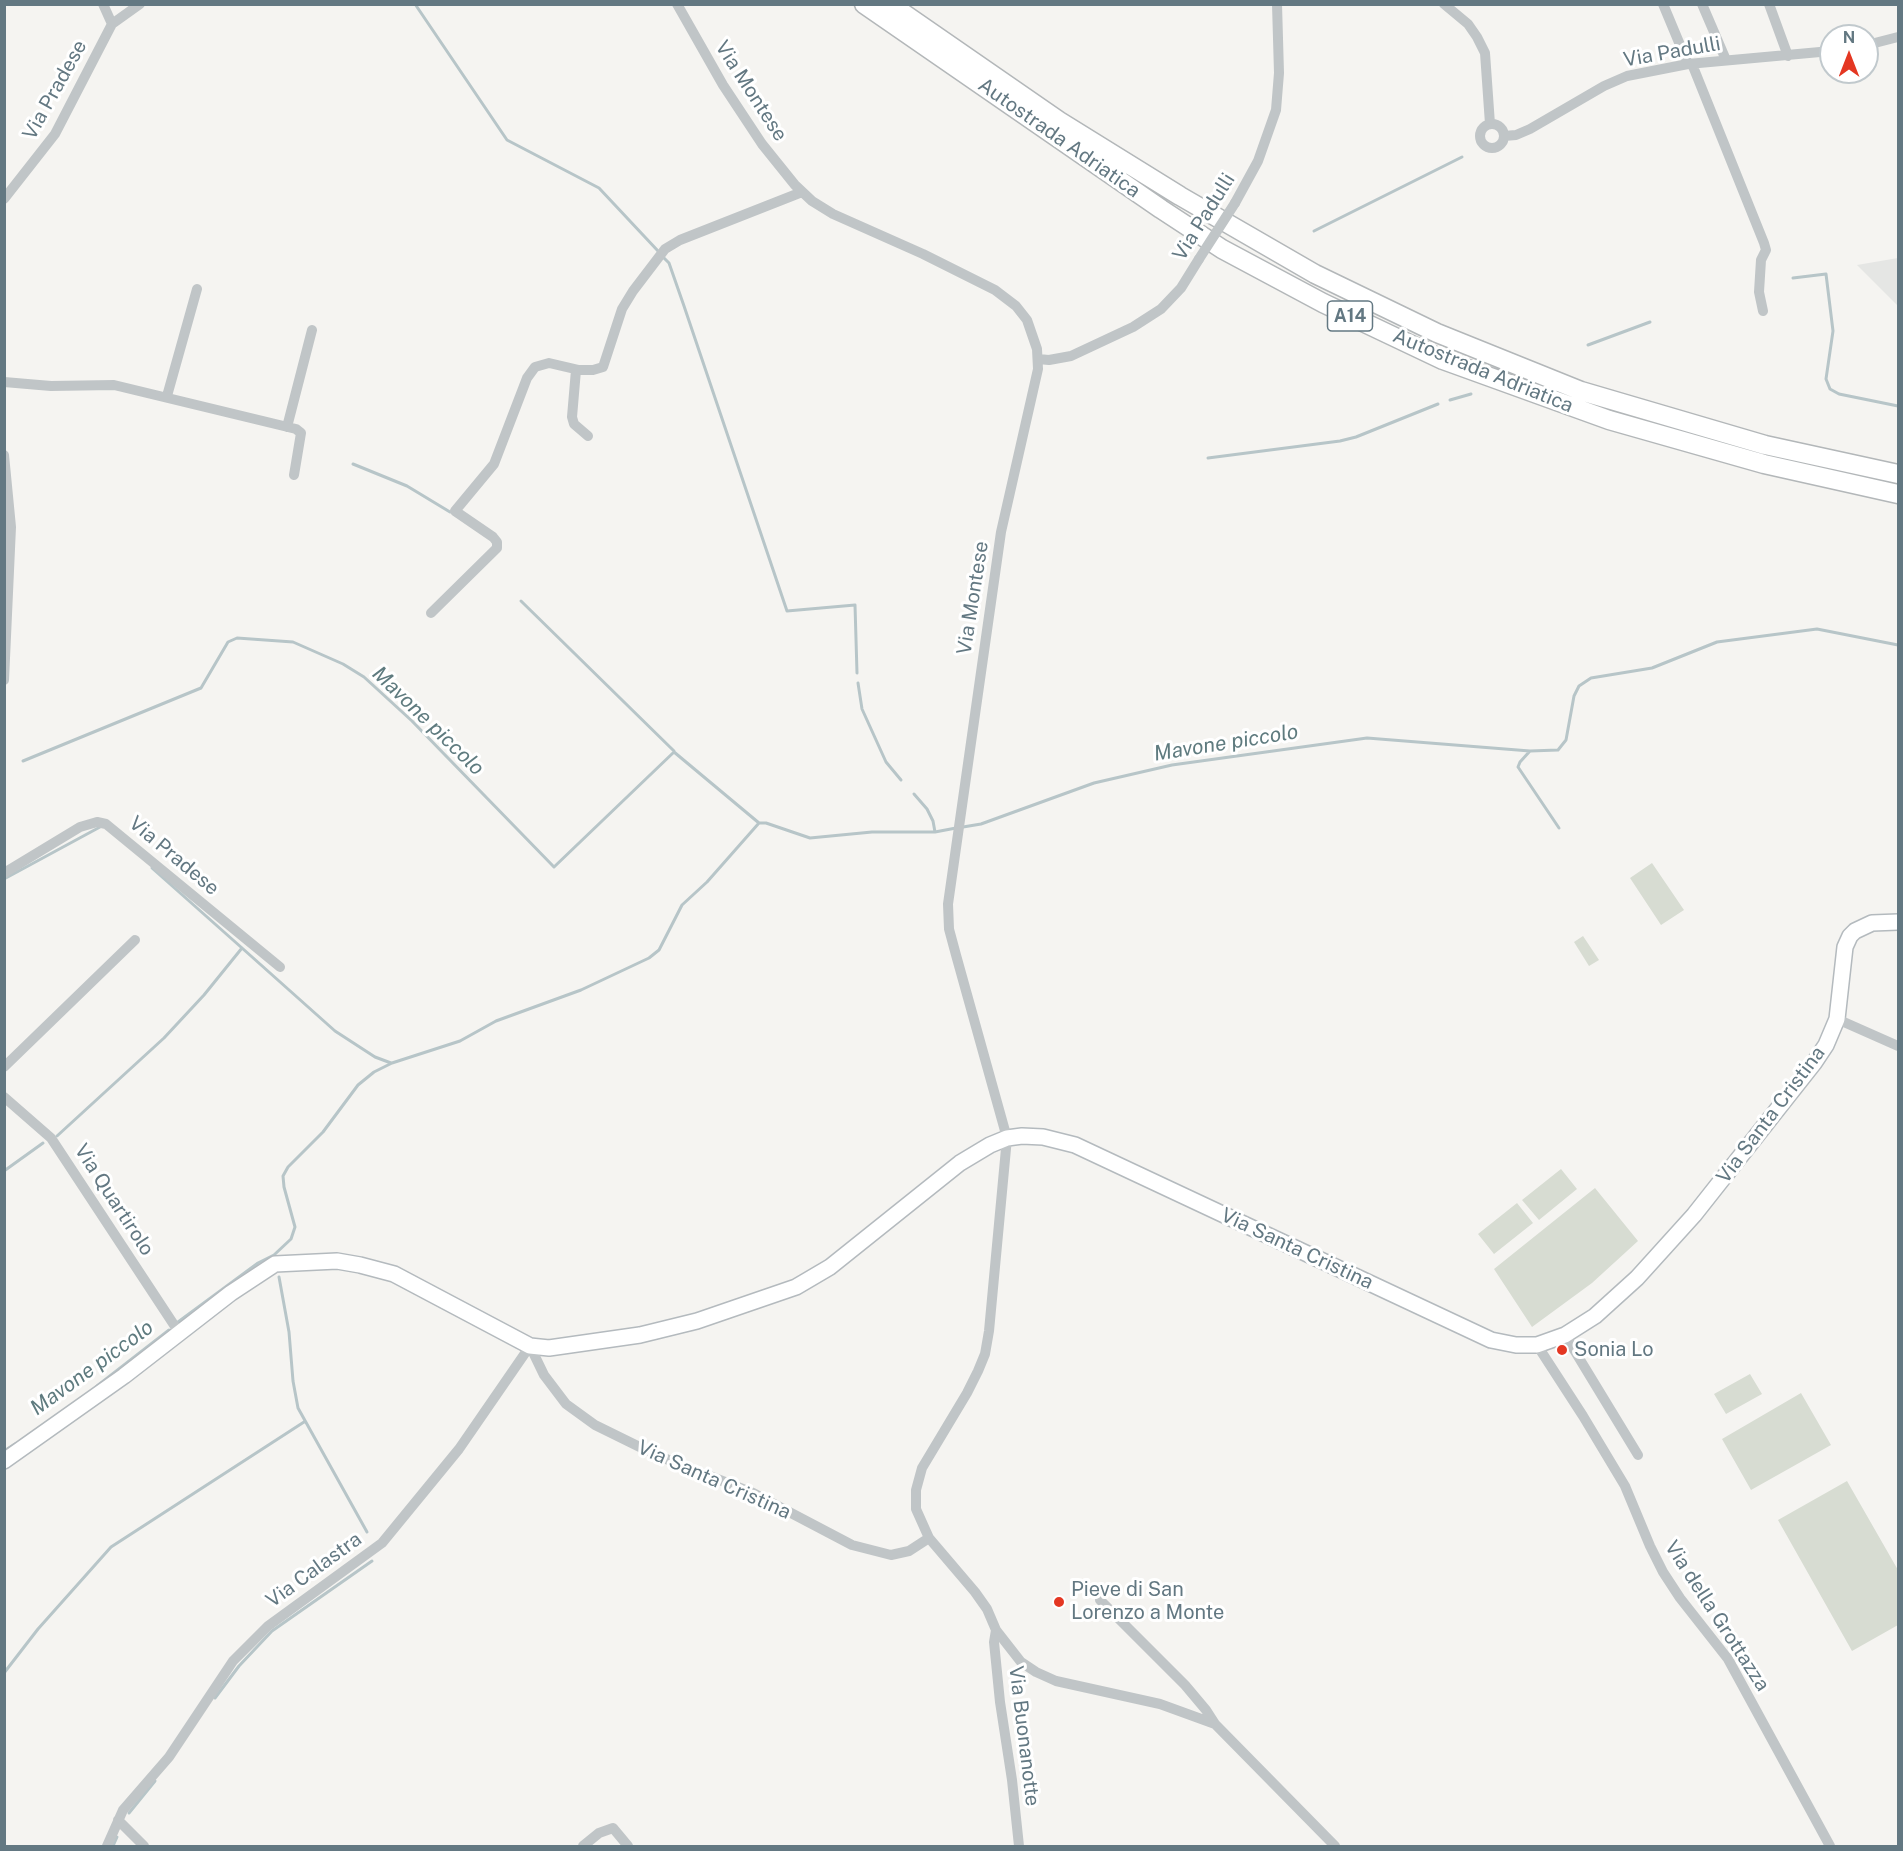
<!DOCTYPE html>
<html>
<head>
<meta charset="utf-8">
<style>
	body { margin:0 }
	#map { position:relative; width:1903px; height:1851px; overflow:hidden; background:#f5f4f1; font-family:"Public Sans",sans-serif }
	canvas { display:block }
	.frame { position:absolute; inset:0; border:6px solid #637882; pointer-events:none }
	.north { position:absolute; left:1819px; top:24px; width:60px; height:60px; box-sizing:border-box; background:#fff; border:2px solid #c1c9cd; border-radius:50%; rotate:0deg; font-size:16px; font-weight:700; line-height:24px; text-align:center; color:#637882 }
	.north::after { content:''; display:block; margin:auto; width:21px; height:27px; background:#e43722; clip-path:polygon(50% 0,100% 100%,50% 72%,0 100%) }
</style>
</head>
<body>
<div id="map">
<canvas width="1903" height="1851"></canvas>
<div class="frame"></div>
<div class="north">N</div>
</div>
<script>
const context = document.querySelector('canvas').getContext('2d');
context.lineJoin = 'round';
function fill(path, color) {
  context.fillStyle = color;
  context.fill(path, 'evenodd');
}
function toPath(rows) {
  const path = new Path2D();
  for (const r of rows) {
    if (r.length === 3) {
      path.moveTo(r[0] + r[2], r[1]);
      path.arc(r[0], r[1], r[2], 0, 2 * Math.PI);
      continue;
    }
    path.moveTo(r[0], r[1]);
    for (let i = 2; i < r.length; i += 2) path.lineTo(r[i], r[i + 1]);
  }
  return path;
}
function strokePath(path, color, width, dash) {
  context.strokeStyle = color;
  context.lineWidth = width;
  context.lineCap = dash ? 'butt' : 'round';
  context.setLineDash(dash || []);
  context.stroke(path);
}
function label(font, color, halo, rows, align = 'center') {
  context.font = font + ' "Public Sans",sans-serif';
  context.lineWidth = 6;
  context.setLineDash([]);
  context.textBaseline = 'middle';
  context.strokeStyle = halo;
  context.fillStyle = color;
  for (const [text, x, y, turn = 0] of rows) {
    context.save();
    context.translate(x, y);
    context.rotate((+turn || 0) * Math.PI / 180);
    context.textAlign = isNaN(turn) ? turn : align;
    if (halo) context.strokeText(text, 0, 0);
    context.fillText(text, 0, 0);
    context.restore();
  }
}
fill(toPath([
	[1898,258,1898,306,1857,265]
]), '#e5e6e4');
fill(toPath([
	[1652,863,1684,910,1661,925,1630,878],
	[1583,936,1599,960,1589,966,1574,942],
	[1561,1169,1577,1189,1539,1220,1522,1200],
	[1595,1188,1638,1241,1592,1283,1532,1327,1494,1269],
	[1517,1203,1533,1223,1494,1254,1478,1234],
	[1750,1374,1762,1394,1726,1414,1714,1394],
	[1801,1393,1831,1445,1751,1490,1722,1439],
	[1847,1481,1898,1570,1898,1625,1852,1651,1778,1520]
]), '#d7dcd2');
strokePath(toPath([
	[415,4,507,140,599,188,658,251],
	[1314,231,1462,157],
	[664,258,669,263,684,306,787,611,855,605,857,673],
	[1793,278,1826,274,1833,331,1826,379,1830,389,1839,394,1898,406],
	[1588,345,1650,322],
	[1450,400,1471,394],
	[1208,458,1340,441,1356,437,1438,404],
	[353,464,407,486,450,512],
	[521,601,674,751],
	[858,683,862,709,886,762,901,780],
	[1530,751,1520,762,1518,767,1559,828],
	[23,761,201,688,228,642,237,638,293,642,343,664,364,677,412,721,554,867,674,752,759,823],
	[914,794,927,809,933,821,935,832],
	[963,827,981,824,1094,783,1172,765,1367,738,1530,751,1558,750,1566,740,1574,696,1579,686,1591,678,1652,668,1717,642,1817,629,1898,645],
	[152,868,242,948],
	[4,879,100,827],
	[57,1136,164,1038,204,995,242,948,335,1031,375,1057,391,1063],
	[4,1171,43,1143],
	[279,1277,289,1332,293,1381,298,1408,367,1532],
	[178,1322,258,1263,274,1255,291,1239,295,1227,284,1187,283,1176,288,1167,323,1132,358,1085,374,1072,392,1063,460,1041,496,1021,581,990,649,958,659,950,682,905,707,882,759,823,766,823,810,838,872,832,935,832,956,828],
	[97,1386,169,1330],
	[4,1451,15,1444],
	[4,1673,38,1629,111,1547,304,1422],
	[215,1698,239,1666,272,1631,372,1561],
	[129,1813,155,1781],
	[113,1846,117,1837]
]), '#b7c5c8', 3);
const secondary = toPath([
	[4,1461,124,1376,231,1293,275,1264,337,1261,360,1265,394,1274,530,1346,549,1348,640,1335,697,1321,796,1287,830,1267,960,1163,990,1145,1007,1138,1022,1136,1043,1137,1075,1145,1491,1340,1516,1345,1537,1345,1565,1335,1595,1316,1637,1278,1694,1215,1814,1063,1826,1045,1837,1019,1845,947,1850,936,1855,931,1872,923,1898,922]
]);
const highway = toPath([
	[864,4,1161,209,1222,249,1323,303,1443,360,1609,420,1764,464,1898,494],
	[890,4,1059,121,1180,196,1315,274,1437,333,1581,391,1765,445,1898,474]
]);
strokePath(secondary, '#b4babe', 18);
strokePath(highway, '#b3b7b9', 21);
strokePath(toPath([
	[103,4,112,24],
	[677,4,723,85,762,144,795,185,812,201,833,214,923,254,995,290,1016,306,1027,320,1037,349,1038,369,1001,532,948,904,949,929,956,955,1007,1138,989,1331,985,1354,978,1371,967,1393,922,1468,916,1490,916,1509,929,1538,975,1592,987,1609,996,1630,1021,1662,1036,1672,1056,1681,1160,1704,1215,1724,1335,1846],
	[1444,4,1468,24,1477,37,1485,53,1490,124],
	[1663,4,1688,64],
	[1702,4,1726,60],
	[1769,4,1788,56],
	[1867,45,1898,37],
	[1692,64,1764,243,1766,250,1761,260,1759,292,1763,311],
	[1492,136,12],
	[1504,136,1516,135,1530,129,1604,86,1627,76,1688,64,1831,51],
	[4,199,55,134,112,24,140,4],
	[1235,203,1258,161,1276,110,1279,73,1277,4],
	[1038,359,1049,360,1071,356,1133,327,1161,309,1181,288,1199,259],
	[576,370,572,417,574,424,588,436],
	[4,382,51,386,114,385,296,429,301,433,294,475],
	[167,396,197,289],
	[287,427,312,330],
	[4,455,11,527,4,680],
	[431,613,497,548,497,542,493,537,455,511,494,464,527,378,535,367,549,363,579,370,593,370,603,367,622,309,633,291,665,249,680,240,802,192],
	[4,873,80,827,97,822,106,824,280,967],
	[1837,1019,1898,1046],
	[4,1067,135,940],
	[4,1097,51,1138,180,1334],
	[1565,1335,1638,1455],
	[1537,1345,1583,1416,1625,1486,1650,1546,1663,1572,1680,1598,1728,1659,1830,1846],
	[530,1346,544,1375,566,1404,595,1425,656,1455,753,1493,852,1545,891,1555,909,1551,929,1538],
	[1100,1600,1185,1685,1206,1710,1215,1724],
	[996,1630,994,1642,1000,1702,1012,1780,1019,1846],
	[118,1820,144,1846],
	[107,1846,123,1810,169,1757,233,1661,268,1626,382,1543,459,1449,530,1346],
	[583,1846,599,1833,613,1828,628,1846]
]), '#c0c5c7', 10);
strokePath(secondary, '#fff', 15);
strokePath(highway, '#fff', 18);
strokePath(toPath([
	[1199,259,1235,203]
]), '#c0c5c7', 10);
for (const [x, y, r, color] of [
	[1562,1350,6,"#e43722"],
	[1059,1602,6,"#e43722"]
]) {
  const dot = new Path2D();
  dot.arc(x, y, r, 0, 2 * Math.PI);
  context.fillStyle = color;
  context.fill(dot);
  strokePath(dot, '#fff', 2);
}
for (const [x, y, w] of [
	[1350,316,45]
]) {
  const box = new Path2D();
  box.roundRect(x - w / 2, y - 15, w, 30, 4.5);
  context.fillStyle = '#fff';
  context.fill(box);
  strokePath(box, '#637882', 1.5);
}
label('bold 18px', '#637882', null, [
	["A14",1350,316]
]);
label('20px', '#637882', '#fff', [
	["Via Padulli",1672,52,-10],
	["Via Pradese",55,90,-61],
	["Via Montese",751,91,57],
	["Autostrada Adriatica",1059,138,35],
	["Via Padulli",1204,217,-58],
	["Autostrada Adriatica",1483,371,22],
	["Via Montese",973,598,-81],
	["Via Pradese",174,856,40],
	["Via Santa Cristina",1771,1115,-53],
	["Via Quartirolo",114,1200,57],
	["Via Santa Cristina",1297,1249,25],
	["Via Santa Cristina",714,1480,24],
	["Via Calastra",314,1570,-36],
	["Via della Grottazza",1717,1616,57],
	["Via Buonanotte",1024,1736,83]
]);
label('20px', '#637882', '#fff', [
	["Sonia Lo",1574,1350],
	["Pieve di San",1071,1590],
	["Lorenzo a Monte",1071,1613]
], 'left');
label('italic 21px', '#5f7b7f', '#fff', [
	["Mavone piccolo",428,721,44],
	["Mavone piccolo",1226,743,-9],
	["Mavone piccolo",92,1368,-36]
]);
</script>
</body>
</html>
